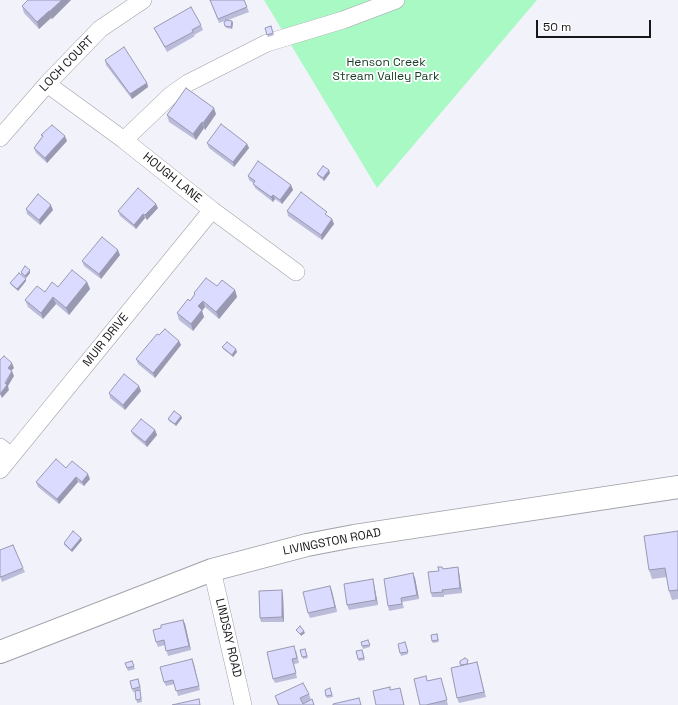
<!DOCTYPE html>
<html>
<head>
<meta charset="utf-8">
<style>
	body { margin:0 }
	#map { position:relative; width:678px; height:705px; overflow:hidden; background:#f2f2fb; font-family:"Space Grotesk",sans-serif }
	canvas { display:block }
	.scale { position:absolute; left:536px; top:20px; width:115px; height:18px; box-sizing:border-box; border:2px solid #17171a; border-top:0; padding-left:5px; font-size:12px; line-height:14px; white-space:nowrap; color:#17171a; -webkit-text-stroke:3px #fff; paint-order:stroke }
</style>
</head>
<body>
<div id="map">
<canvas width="678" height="705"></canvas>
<div class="scale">50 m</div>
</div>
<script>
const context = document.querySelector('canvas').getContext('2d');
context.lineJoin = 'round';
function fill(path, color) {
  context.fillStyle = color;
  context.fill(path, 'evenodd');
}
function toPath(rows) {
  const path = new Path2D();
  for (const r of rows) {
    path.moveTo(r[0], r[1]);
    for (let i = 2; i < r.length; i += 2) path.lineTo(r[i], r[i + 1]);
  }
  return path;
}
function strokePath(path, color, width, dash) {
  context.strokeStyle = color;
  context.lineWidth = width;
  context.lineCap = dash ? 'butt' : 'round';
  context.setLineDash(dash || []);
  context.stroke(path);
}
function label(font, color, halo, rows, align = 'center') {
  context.font = font + ' "Space Grotesk",sans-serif';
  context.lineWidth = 3.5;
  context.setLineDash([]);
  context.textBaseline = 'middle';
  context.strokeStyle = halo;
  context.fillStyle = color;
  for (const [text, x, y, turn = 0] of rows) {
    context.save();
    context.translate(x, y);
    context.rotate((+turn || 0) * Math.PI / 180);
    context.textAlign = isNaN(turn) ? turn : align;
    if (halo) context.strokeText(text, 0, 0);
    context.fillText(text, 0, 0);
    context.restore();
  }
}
fill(toPath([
	[264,0,537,0,377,188]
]), '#a9f9c5');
const street = toPath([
	[47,84,124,140,212,210,296,272],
	[0,138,47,84,100,29,143,0],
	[124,140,171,95,188,83,267,43,343,20,396,0],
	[0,447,11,456],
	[0,470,212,210],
	[212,570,243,705]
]);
const secondary = toPath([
	[0,652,212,570,307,545,354,536,678,487]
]);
strokePath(street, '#a0a0a8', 18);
strokePath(secondary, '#a0a0a8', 24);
strokePath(street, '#fff', 17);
strokePath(secondary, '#fff', 22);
fill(toPath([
	[28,0,71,0,52,19,51,18,39,29,24,13,22,6],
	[210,0,244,0,249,12,228,20,233,23,232,29,226,28,224,23,225,21,219,23],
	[201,25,203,30,194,35,195,36,167,52,156,32,154,28],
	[271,26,274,35,268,37,265,28],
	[105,60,147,83,148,87,132,99,106,65],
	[216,114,205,130,204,128,196,140,169,122,167,115],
	[41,135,67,141,47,163,36,153,34,148,42,137],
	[207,143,247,144,249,148,234,167,209,148],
	[330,173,324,181,318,176,317,174],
	[248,176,291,185,293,190,282,204,275,199,273,202,255,188,253,183,249,180],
	[158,208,147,220,145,218,136,229,120,216,118,211],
	[26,209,53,210,40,225,27,214],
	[287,211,328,216,332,219,334,224,322,240,288,216],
	[120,255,101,279,84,266,82,261],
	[21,272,30,273,26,278,21,274],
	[26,279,26,281,18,291,11,285,10,283],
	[87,282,90,289,69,315,56,304,43,319,28,307,25,300,58,287],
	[217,286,235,290,237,297,219,319,205,307,202,311,204,317,193,331,179,320,177,313,190,301,194,295,194,293],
	[159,335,179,341,181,345,155,378,138,364,136,359],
	[222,347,237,352,233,357,223,349],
	[141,391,125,410,110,398,109,393],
	[181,416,182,418,176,426,169,421,168,419],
	[155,430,157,435,147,447,133,435,131,431],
	[66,468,90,479,84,486,78,482,59,504,38,487,36,482],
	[678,531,678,599,672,600,669,591,667,577,652,579,649,570],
	[81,538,82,540,72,552,64,545,64,543],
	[442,567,443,569,458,567,459,572,462,593,444,595,444,597,432,597,431,593,439,571],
	[23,568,25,572,2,582,0,577],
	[415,578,419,599,402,602,404,608,389,611,388,606],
	[373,579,374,584,378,605,349,610,347,605],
	[330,586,337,612,310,618,308,613],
	[283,595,284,622,261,622,260,618],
	[183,620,185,624,191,650,168,656,165,645,158,647,156,642,161,628],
	[437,634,439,642,433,643,432,641],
	[368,640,370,647,363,649,362,646],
	[398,644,406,644,408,654,401,656],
	[305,649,308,658,303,659,300,650],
	[296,650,299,663,294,664,297,678,275,683,273,679],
	[363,652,365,660,359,661,358,659],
	[192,659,200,690,178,696,175,684,166,686,164,682],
	[132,661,135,669,128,671,125,663],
	[477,662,486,697,459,703,457,698,461,666,460,664,469,663,468,664],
	[441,678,448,705,420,705,428,681],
	[138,679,141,689,136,691,140,690,142,702,137,703,135,691,133,692,130,681],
	[331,691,333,697,327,698,326,696],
	[309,694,311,700,314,705,278,705,275,696]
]), '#bbbcda');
fill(toPath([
	[62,0,71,0,52,19,49,12],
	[49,11,51,18,39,29,37,22],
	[232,21,233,23,232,29,231,27],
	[147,83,148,87,132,99,130,94],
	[214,108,216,114,205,130,203,123],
	[202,122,204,128,196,140,193,134],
	[65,136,67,141,47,163,45,158],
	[247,144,249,148,234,167,233,162],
	[329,170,330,173,324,181,323,178],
	[291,185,293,190,282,204,280,200],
	[273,195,275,199,273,202,271,197],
	[156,204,158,208,147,220,145,215],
	[51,205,53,210,40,225,39,220],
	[143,214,145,218,136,229,134,225],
	[332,219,334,224,322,240,321,235],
	[118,250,120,255,101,279,99,274],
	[30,270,30,273,26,278,25,276],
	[26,279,26,281,18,291,17,289],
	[87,282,90,289,69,315,66,308],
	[235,290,237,297,219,319,216,312],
	[53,297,56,304,43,319,41,313],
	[203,301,205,307,202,311,204,317,193,331,191,324,198,306],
	[179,341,181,345,155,378,153,373],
	[236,349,237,352,233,357,232,355],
	[12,363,14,368,10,372,8,368],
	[12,371,14,376,8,386,9,390,2,398,0,394],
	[139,386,141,391,125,410,123,405],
	[181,416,182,418,176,426,175,424],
	[155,430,157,435,147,447,145,442],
	[88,474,90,479,84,486,82,482],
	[76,477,78,482,59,504,57,499],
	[81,538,82,540,72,552,71,550],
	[458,567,459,572,462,593,460,588],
	[413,573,415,578,419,599,417,595],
	[373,579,374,584,378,605,376,600],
	[330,586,332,591,337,612,335,607],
	[282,590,283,595,284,622,282,617],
	[183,620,185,624,191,650,189,646],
	[304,631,305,633,301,636,300,634],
	[192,659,194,664,200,690,199,686]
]), '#9999b2');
const building = toPath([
	[28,0,62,0,49,12,49,11,37,22,22,6,28,0],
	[210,0,244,0,247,7,218,19,210,0],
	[191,7,201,25,192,30,193,32,165,47,154,28,191,7],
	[226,20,232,21,231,27,225,26,224,23,226,20],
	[271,26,273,33,267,35,265,28,271,26],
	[124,47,147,83,130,94,105,60,124,47],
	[186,88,214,108,203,123,202,122,193,134,167,115,186,88],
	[221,124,247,144,233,162,207,143,221,124],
	[52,125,65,136,45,158,34,148,43,136,41,135,52,125],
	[258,161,291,185,280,200,273,195,271,197,253,184,255,181,248,176,258,161],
	[323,166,329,170,323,178,317,174,323,166],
	[138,188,156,204,145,215,143,214,134,225,118,211,138,188],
	[301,192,327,212,325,214,332,219,321,235,287,211,301,192],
	[38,194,51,205,39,220,26,209,38,194],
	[102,237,118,250,99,274,82,261,102,237],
	[25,266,30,270,25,276,21,272,25,266],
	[72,270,87,282,66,308,53,297,41,313,25,300,37,286,45,292,52,282,58,287,72,270],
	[19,273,26,279,17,289,10,283,19,273],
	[206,278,217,286,222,280,235,290,216,312,203,301,198,306,202,310,191,324,177,313,188,299,190,301,195,294,194,293,206,278],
	[165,329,179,341,153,373,136,359,157,334,159,335,165,329],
	[227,342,236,349,232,355,222,347,227,342],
	[4,356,12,363,8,368,12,371,5,383,7,385,0,394,0,360,4,356],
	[124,374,139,386,123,405,109,393,124,374],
	[174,411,181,416,175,424,168,419,174,411],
	[141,419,155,430,145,442,131,431,141,419],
	[56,459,66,468,72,461,88,474,82,482,76,477,57,499,36,482,56,459],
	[73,531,81,538,71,550,64,543,73,531],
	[678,531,678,590,669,591,665,568,649,570,644,536,678,531],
	[13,545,23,568,1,577,0,576,0,550,13,545],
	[438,567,442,567,443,569,458,567,460,588,442,590,443,592,431,593,428,572,439,571,438,567],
	[413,573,417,595,401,598,402,604,388,606,384,579,413,573],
	[373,579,376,600,347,605,344,584,373,579],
	[330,586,335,607,308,613,303,592,330,586],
	[282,590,282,617,260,618,259,591,282,590],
	[183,620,189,646,166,651,164,640,156,642,153,630,161,628,161,625,183,620],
	[300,626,304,631,300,634,296,630,300,626],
	[437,634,438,640,432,641,431,635,437,634],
	[368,640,370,645,362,646,361,642,368,640],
	[405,642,408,652,400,653,398,644,405,642],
	[294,646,297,658,292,659,296,673,273,679,267,652,294,646],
	[305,649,307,656,302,657,300,650,305,649],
	[362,650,364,658,358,659,356,651,362,650],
	[465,658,468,660,467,664,462,665,460,664,460,661,465,658],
	[192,659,199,686,176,691,173,680,164,682,160,667,192,659],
	[132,661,134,666,127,668,125,663,132,661],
	[477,662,484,692,457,698,451,668,477,662],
	[426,676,427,681,441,678,447,700,426,705,420,705,414,679,426,676],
	[138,679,140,687,132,689,130,681,138,679],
	[303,683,309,694,300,698,303,704,312,699,314,705,279,705,275,696,303,683],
	[390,687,390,690,400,688,404,705,376,705,373,691,390,687],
	[330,688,332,695,326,696,325,690,330,688],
	[140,690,141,699,136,700,135,691,140,690],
	[359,698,361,705,333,705,333,704,359,698],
	[199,699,200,705,172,705,199,699]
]);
fill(building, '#dadbfe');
strokePath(building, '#9999b2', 1);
label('12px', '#143b24', '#fff', [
	["Henson Creek",386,63],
	["Stream Valley Park",386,77]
]);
label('12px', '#17171a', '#fff', [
	["LOCH COURT",67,64,-46],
	["HOUGH LANE",172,178,39],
	["MUIR DRIVE",106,340,-51],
	["LIVINGSTON ROAD",332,542,-11],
	["LINDSAY ROAD",228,638,77]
]);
</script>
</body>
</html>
